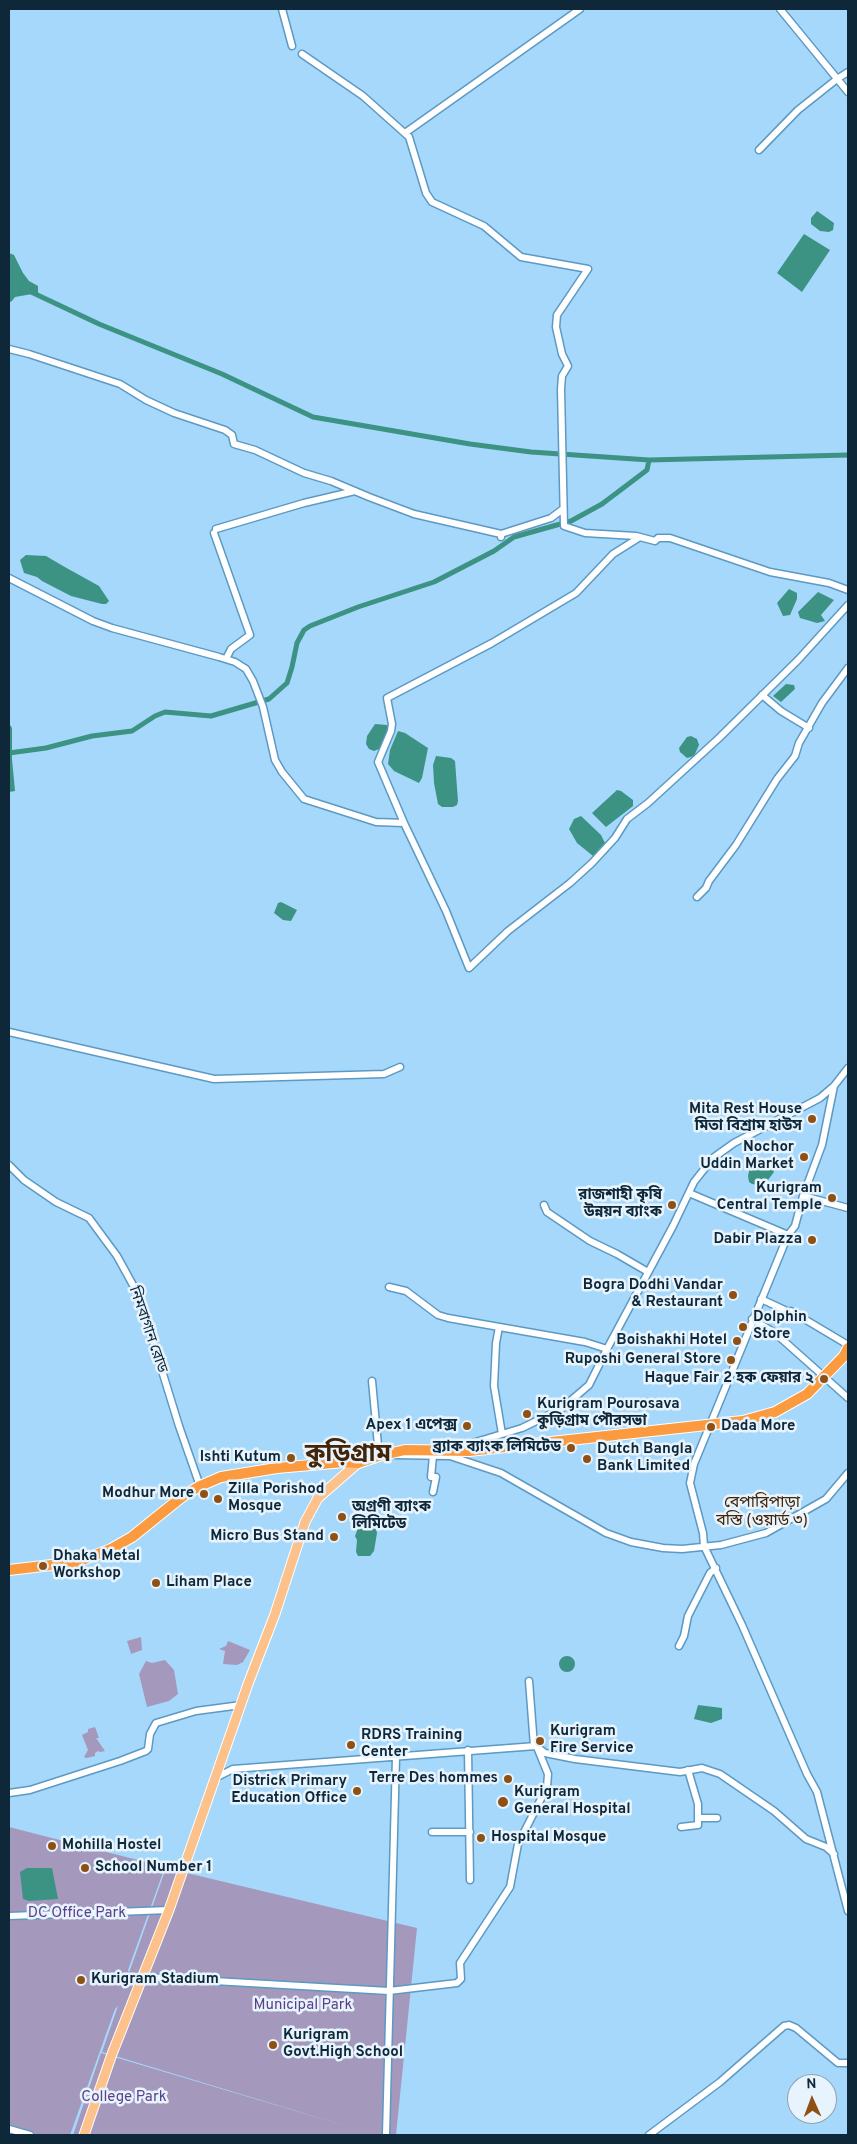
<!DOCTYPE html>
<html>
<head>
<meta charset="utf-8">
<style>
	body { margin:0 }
	#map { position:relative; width:857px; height:2144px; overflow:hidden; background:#a6d8fb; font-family:Overpass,sans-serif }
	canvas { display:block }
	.frame { position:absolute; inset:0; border:10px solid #0e2839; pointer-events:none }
	.north { position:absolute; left:787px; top:2074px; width:50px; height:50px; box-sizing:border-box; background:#e7f3fd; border:1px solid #90a2af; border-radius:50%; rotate:358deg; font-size:14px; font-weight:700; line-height:20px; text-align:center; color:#0e2839 }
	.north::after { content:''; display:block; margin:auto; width:18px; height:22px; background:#8e5113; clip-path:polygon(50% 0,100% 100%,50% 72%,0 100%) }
</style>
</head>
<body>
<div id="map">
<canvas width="857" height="2144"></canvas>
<div class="frame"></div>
<div class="north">N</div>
</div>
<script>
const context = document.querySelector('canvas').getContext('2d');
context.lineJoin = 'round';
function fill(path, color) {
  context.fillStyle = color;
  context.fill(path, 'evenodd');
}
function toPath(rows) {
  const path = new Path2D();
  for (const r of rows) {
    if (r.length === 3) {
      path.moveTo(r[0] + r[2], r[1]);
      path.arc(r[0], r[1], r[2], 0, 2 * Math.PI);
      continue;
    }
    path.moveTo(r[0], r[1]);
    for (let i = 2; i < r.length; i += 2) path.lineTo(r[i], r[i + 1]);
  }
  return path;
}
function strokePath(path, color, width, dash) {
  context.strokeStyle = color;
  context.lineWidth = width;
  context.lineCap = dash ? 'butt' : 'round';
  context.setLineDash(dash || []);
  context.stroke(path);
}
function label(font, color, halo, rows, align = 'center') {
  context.font = font + ' Overpass,"Noto Sans Bengali",sans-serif';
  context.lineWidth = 5;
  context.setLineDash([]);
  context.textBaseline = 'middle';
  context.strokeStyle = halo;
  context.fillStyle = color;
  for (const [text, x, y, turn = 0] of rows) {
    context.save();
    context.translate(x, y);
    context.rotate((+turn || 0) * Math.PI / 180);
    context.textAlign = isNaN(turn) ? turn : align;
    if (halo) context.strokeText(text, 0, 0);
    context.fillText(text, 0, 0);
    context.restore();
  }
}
fill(toPath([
	[141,1637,142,1650,131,1654,127,1641],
	[228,1641,250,1650,243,1662,237,1665,223,1664,225,1651,219,1649,226,1646],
	[165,1660,174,1670,178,1694,169,1701,147,1707,139,1674,146,1661,152,1663],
	[95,1727,99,1738,96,1738,105,1751,100,1752,98,1751,95,1753,95,1756,87,1758,84,1757,88,1750,82,1735,88,1732,88,1729],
	[9,1827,165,1867,128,1970,129,1973,166,1868,417,1928,396,2135,73,2135,101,2053,356,2129,102,2052,118,2006,115,2009,70,2135,9,2135]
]), '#a498bc');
fill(toPath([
	[817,211,834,223,833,230,829,232,820,231,811,224,811,218],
	[804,234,830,250,802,292,777,273],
	[9,253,14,255,23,273,29,281,38,286,38,293,15,297,11,302,9,301],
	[26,555,46,556,63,566,99,586,109,601,106,604,102,604,71,596,42,581,37,577,24,573,20,560],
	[789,589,797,593,797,599,790,615,783,616,777,603],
	[818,592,834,600,821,615,825,621,817,623,800,618,798,612],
	[786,684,794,685,795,689,781,702,773,696],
	[9,723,12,728,12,759,15,791,9,792],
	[375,724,387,725,388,730,384,742,379,749,374,751,369,749,366,744,367,736],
	[398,731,405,733,428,748,422,778,419,783,394,771,388,764,390,750],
	[691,736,697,739,699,745,694,756,687,758,680,752,679,748,687,737],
	[436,756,451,758,455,761,458,801,457,805,453,807,442,807,438,804,434,783,433,765],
	[617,790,621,791,633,800,633,806,606,827,592,813],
	[581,816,601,835,605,843,593,856,577,843,569,829,574,819],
	[281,902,297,910,291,921,283,920,274,913,278,903],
	[757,1158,771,1160,774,1172,768,1180,759,1185,752,1184,749,1182,748,1176,751,1163],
	[375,1526,377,1533,374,1551,370,1556,358,1556,356,1552,357,1540,355,1536,358,1528],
	[567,1664,8],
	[698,1705,722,1708,722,1719,711,1723,694,1719],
	[27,1868,52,1868,58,1899,29,1901,23,1899,20,1872]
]), '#3c9283');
strokePath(toPath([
	[29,291,99,324,222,374,313,417,470,444,531,452,649,460,848,455],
	[9,753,46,748,92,736,132,731,155,716,165,712,211,716,269,699,287,683,292,667,297,643,304,630,310,626,358,607,434,582,494,551,514,537,571,521,602,504,647,470,649,460]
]), '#3c9283', 5);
const minor = toPath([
	[282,9,292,46],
	[780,9,848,92],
	[302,54,363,96,409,137,426,193,432,202,484,226,521,257,588,269,557,315,556,327,562,354,568,366,562,376,561,389,564,526,585,533,636,536,655,541,658,538,670,538,770,572,829,583,848,590],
	[405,133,580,9],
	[759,150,798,110,837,79,848,72],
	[9,349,29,354,120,384,146,400,174,413,225,430,232,435,234,444,255,450,304,473,331,481,369,497,414,514,501,534],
	[216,529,304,503,355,491],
	[214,533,250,635,231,649,226,659],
	[501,537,501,534,551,518,563,509],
	[9,578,93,621,112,628,219,657,235,662,246,669,253,681,263,707,275,760,282,772,304,799,376,822,404,823,446,911,469,968,508,931,570,883,592,863,615,838,627,819,648,803,719,738,798,660,848,605],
	[762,695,781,711,809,728],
	[404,823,378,762,391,731,392,724,387,698,492,643,576,593,613,554,640,537],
	[697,897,706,888,709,881,736,845,777,779,795,756,799,743,822,703,848,668],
	[9,1032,214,1079,384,1074,400,1067],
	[834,1086,822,1145,803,1196,848,1208],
	[9,1165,24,1180,56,1202,89,1218,117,1256,139,1296,179,1426,200,1486],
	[689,1193,788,1235,694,1464,690,1483,703,1533,704,1546,742,1625,807,1774,817,1792,848,1911],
	[544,1205,547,1212,590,1241,617,1254,648,1272],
	[788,1235,795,1226,803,1196],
	[389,1287,406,1291,438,1315,448,1318,585,1342,607,1349],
	[761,1299,789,1312,791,1311,848,1345],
	[752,1319,775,1333,848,1398],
	[499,1327,496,1343,494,1386,502,1434],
	[372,1381,379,1456,383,1456],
	[456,1448,522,1428,561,1409,589,1385,607,1349,673,1226,694,1182,713,1158,734,1143,820,1098,834,1086,848,1068],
	[395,1455,450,1456,501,1473,606,1533,631,1542,663,1548,682,1549,721,1545,766,1533,826,1499,848,1473],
	[433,1456,431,1477,436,1477,433,1492],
	[679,1646,684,1636,688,1616,710,1573,716,1568],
	[529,1681,534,1746],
	[468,1750,470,1880],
	[215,1778,233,1769,536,1746,545,1753,575,1759,680,1772,702,1768,720,1774,774,1811,806,1839,826,1847,834,1854],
	[9,1793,30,1790,120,1761,146,1751,148,1749,150,1734,156,1723,196,1711,241,1705],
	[698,1818,717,1818],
	[681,1827,698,1825,698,1804,688,1770],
	[432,1832,470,1832],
	[9,1916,169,1910],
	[144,1977,389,1991,457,1983,461,1979,460,1963,510,1887,518,1844,547,1787,548,1774,537,1747],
	[9,2129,30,2135],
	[386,2135,396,1757],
	[649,2135,720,2082,784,2026,789,2025,796,2028,838,2063,848,2063]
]);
const major = toPath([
	[84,2135,112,2054,169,1910,248,1684,275,1614,305,1522,318,1498,358,1463]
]);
const highway = toPath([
	[9,1570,77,1562,111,1549,132,1537,183,1496,200,1486,221,1477,277,1468,344,1462,358,1463,379,1456,405,1450,469,1451,743,1421,775,1412,807,1394,844,1356,848,1348]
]);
strokePath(minor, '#5c99c3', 9);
strokePath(major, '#fff', 11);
strokePath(highway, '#fff', 12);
strokePath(minor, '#fff', 6);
strokePath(major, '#fdc28b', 9);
strokePath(highway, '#fb9a3e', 10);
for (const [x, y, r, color] of [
	[812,1119,5,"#8e5113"],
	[804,1157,5,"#8e5113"],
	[832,1198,5,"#8e5113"],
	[672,1205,5,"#8e5113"],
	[812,1240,5,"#8e5113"],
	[733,1295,5,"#8e5113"],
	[743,1327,5,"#8e5113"],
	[737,1341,5,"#8e5113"],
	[731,1360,5,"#8e5113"],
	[824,1379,5,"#8e5113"],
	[527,1414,5,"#8e5113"],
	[467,1426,5,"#8e5113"],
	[711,1427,5,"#8e5113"],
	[571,1448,5,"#8e5113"],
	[291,1458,5,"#8e5113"],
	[587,1459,5,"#8e5113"],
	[204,1494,5,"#8e5113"],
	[218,1499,5,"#8e5113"],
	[342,1517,5,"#8e5113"],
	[334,1537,5,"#8e5113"],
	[43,1566,5,"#8e5113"],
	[156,1583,5,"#8e5113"],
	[540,1741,5,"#8e5113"],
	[351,1745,5,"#8e5113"],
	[508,1779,5,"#8e5113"],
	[357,1791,5,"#8e5113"],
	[503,1802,6,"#8e5113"],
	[481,1838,5,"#8e5113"],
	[52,1846,5,"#8e5113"],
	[85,1868,5,"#8e5113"],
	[81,1980,5,"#8e5113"],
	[273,2045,5,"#8e5113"]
]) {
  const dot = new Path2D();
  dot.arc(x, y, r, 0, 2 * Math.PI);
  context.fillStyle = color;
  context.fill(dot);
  strokePath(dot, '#e7f3fd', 2);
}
label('bold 15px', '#0e2839', '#e7f3fd', [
	["Mita Rest House",802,1110],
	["মিতা বিশ্রাম হাউস",802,1127],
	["Nochor",794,1148],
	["Uddin Market",794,1165],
	["Kurigram",822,1189],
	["Central Temple",822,1206],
	["রাজশাহী কৃষি",662,1196],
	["উন্নয়ন ব্যাংক",662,1213],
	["Dabir Plazza",802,1240],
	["Bogra Dodhi Vandar",723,1286],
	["& Restaurant",723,1303],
	["Dolphin",753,1318,"left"],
	["Store",753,1335,"left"],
	["Boishakhi Hotel",727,1341],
	["Ruposhi General Store",721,1360],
	["Haque Fair 2 হক ফেয়ার ২",814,1379],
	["Kurigram Pourosava",537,1405,"left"],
	["কুড়িগ্রাম পৌরসভা",537,1422,"left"],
	["Apex 1 এপেক্স",457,1426],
	["Dada More",721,1427,"left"],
	["ব্র্যাক ব্যাংক লিমিটেড",561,1448],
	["Dutch Bangla",597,1450,"left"],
	["Bank Limited",597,1467,"left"],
	["Ishti Kutum",281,1458],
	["Zilla Porishod",228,1490,"left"],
	["Mosque",228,1507,"left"],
	["Modhur More",194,1494],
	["অগ্রণী ব্যাংক",352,1508,"left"],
	["লিমিটেড",352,1525,"left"],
	["Micro Bus Stand",324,1537],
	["Dhaka Metal",53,1557,"left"],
	["Workshop",53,1574,"left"],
	["Liham Place",166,1583,"left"],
	["Kurigram",550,1732,"left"],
	["Fire Service",550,1749,"left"],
	["RDRS Training",361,1736,"left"],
	["Center",361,1753,"left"],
	["Terre Des hommes",498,1779],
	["Districk Primary",347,1782],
	["Education Office",347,1799],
	["Kurigram",514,1793,"left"],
	["General Hospital",514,1810,"left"],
	["Hospital Mosque",491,1838,"left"],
	["Mohilla Hostel",62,1846,"left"],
	["School Number 1",95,1868,"left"],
	["Kurigram Stadium",91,1980,"left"],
	["Kurigram",283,2036,"left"],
	["Govt.High School",283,2053,"left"]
], 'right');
label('15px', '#0e2839', '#e7f3fd', [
	["নিমবাগান রোড",147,1330,71]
]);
label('15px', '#5c3f87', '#e7f3fd', [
	["DC Office Park",77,1914],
	["Municipal Park",303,2006],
	["College Park",124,2098]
]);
label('16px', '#422408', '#e7f3fd', [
	["বেপারিপাড়া",762,1504],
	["বস্তি (ওয়ার্ড ৩)",762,1522]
]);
label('bold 25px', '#422408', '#e7f3fd', [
	["কুড়িগ্রাম",348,1456]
]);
</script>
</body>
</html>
